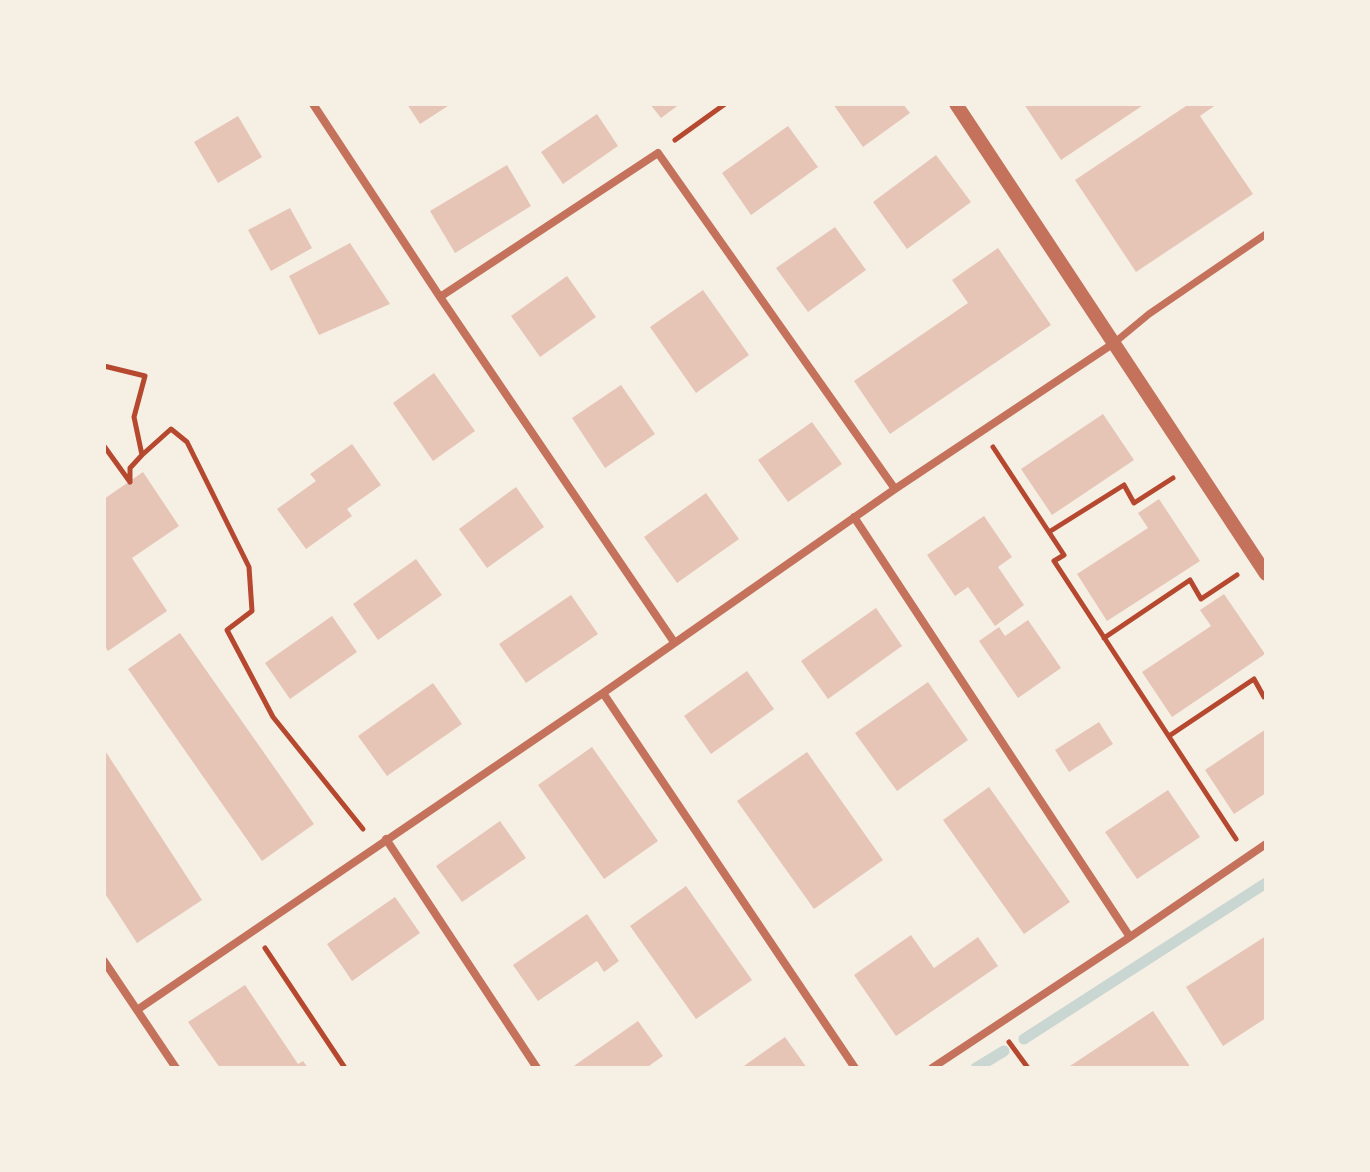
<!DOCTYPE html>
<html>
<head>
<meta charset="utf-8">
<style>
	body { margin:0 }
	#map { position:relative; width:1370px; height:1172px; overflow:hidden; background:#f6efe4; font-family:Commissioner,sans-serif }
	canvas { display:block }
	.frame { position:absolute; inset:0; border:106px solid #f6efe4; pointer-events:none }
</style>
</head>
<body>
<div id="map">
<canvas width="1370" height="1172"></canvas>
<div class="frame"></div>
</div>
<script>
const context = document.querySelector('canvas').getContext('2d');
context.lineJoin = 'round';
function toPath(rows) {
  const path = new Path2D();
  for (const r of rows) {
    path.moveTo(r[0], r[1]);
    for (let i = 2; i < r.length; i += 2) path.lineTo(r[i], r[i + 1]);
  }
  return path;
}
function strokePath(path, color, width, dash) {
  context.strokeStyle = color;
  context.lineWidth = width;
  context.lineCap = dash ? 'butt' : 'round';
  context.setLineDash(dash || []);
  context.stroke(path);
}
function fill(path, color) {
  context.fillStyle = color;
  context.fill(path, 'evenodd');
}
strokePath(toPath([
	[1024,1039,1266,883],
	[976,1068,1004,1051]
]), '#c9d6d2', 11);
fill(toPath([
	[407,104,451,104,420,124],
	[650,104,680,104,661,118],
	[833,104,903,104,910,113,863,147],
	[1024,104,1145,104,1061,160],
	[1189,104,1217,104,1200,116,1253,194,1136,272,1075,180],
	[597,114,618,146,563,184,541,152],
	[238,116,262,157,218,183,194,142],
	[788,126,818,167,751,215,722,173],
	[936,155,971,202,907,249,873,202],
	[507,165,531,206,455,253,430,211],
	[290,208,312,248,271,271,248,230],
	[835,227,866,270,808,312,776,268],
	[350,243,390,304,319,335,289,276],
	[998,248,1051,325,890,434,854,381,968,303,952,280],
	[567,276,596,317,540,357,511,316],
	[703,290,749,355,696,393,650,327],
	[434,373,475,431,433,461,393,403],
	[621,385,655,434,605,468,572,418],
	[1103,414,1134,460,1052,515,1021,469],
	[812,422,842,464,788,502,758,460],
	[352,444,381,485,347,509,352,516,306,549,277,509,316,481,310,474],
	[143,472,179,526,132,558,167,611,108,651,104,645,104,499],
	[516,487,544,527,487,568,459,529],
	[706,493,739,539,677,583,644,537],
	[1159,499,1200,561,1107,621,1077,574,1148,528,1138,513],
	[984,516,1012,557,998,567,1024,605,995,626,968,587,955,596,927,555],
	[416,559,442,595,378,640,353,604],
	[1224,594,1265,654,1172,717,1142,672,1211,626,1200,610],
	[571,595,598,634,526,683,499,644],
	[876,608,902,646,828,699,801,661],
	[332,616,357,652,290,699,265,663],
	[1028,620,1061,668,1018,698,979,641,999,627,1005,636],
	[180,633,314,824,262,861,128,669],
	[747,671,774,709,711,754,684,716],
	[928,682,968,740,897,791,855,733],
	[433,683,462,724,387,776,358,736],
	[1099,722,1113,744,1069,772,1055,750],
	[1266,729,1266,793,1234,814,1205,770],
	[592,747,658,841,604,879,538,785],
	[104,749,202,900,137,943,104,892],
	[807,752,883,860,814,909,737,801],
	[989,787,1070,902,1024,934,943,820],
	[1168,790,1200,837,1137,879,1105,832],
	[500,821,526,858,462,902,436,866],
	[686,886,752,980,696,1019,630,926],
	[395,897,420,933,352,981,327,944],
	[587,914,619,961,604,972,597,961,538,1001,513,965],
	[911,935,934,968,978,937,998,966,896,1036,854,975],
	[1266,936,1266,1018,1223,1046,1186,987],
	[245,985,298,1064,303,1061,308,1068,220,1068,188,1022],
	[1153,1011,1191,1068,1067,1068],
	[638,1021,663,1056,646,1068,571,1068],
	[785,1037,807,1068,741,1068]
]), '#e6c5b7');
strokePath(toPath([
	[675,140,725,104],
	[104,366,145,376,134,417,142,455,171,429,187,442,249,567,252,611,227,630,273,717,363,829],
	[104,446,130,482],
	[993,447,1064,555,1054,561,1236,839],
	[130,482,130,468,142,455],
	[1049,532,1124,485,1134,503,1173,478],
	[1104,638,1190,580,1201,599,1237,575],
	[1169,736,1254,679,1264,697,1266,696],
	[265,948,345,1068],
	[1009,1042,1028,1068]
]), '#b5482f', 5);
strokePath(toPath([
	[1114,343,1149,314,1266,234]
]), '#c5725c', 7);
strokePath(toPath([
	[313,104,440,297,674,642],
	[440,297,658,153,895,489],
	[854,517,1130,937],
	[603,693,855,1068],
	[386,839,537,1068],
	[104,961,176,1068],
	[137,1010,603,693,895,489,1114,343],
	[932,1068,1130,937,1266,844]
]), '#c5725c', 8);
strokePath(toPath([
	[956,104,1266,574]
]), '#c5725c', 14);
</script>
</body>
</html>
